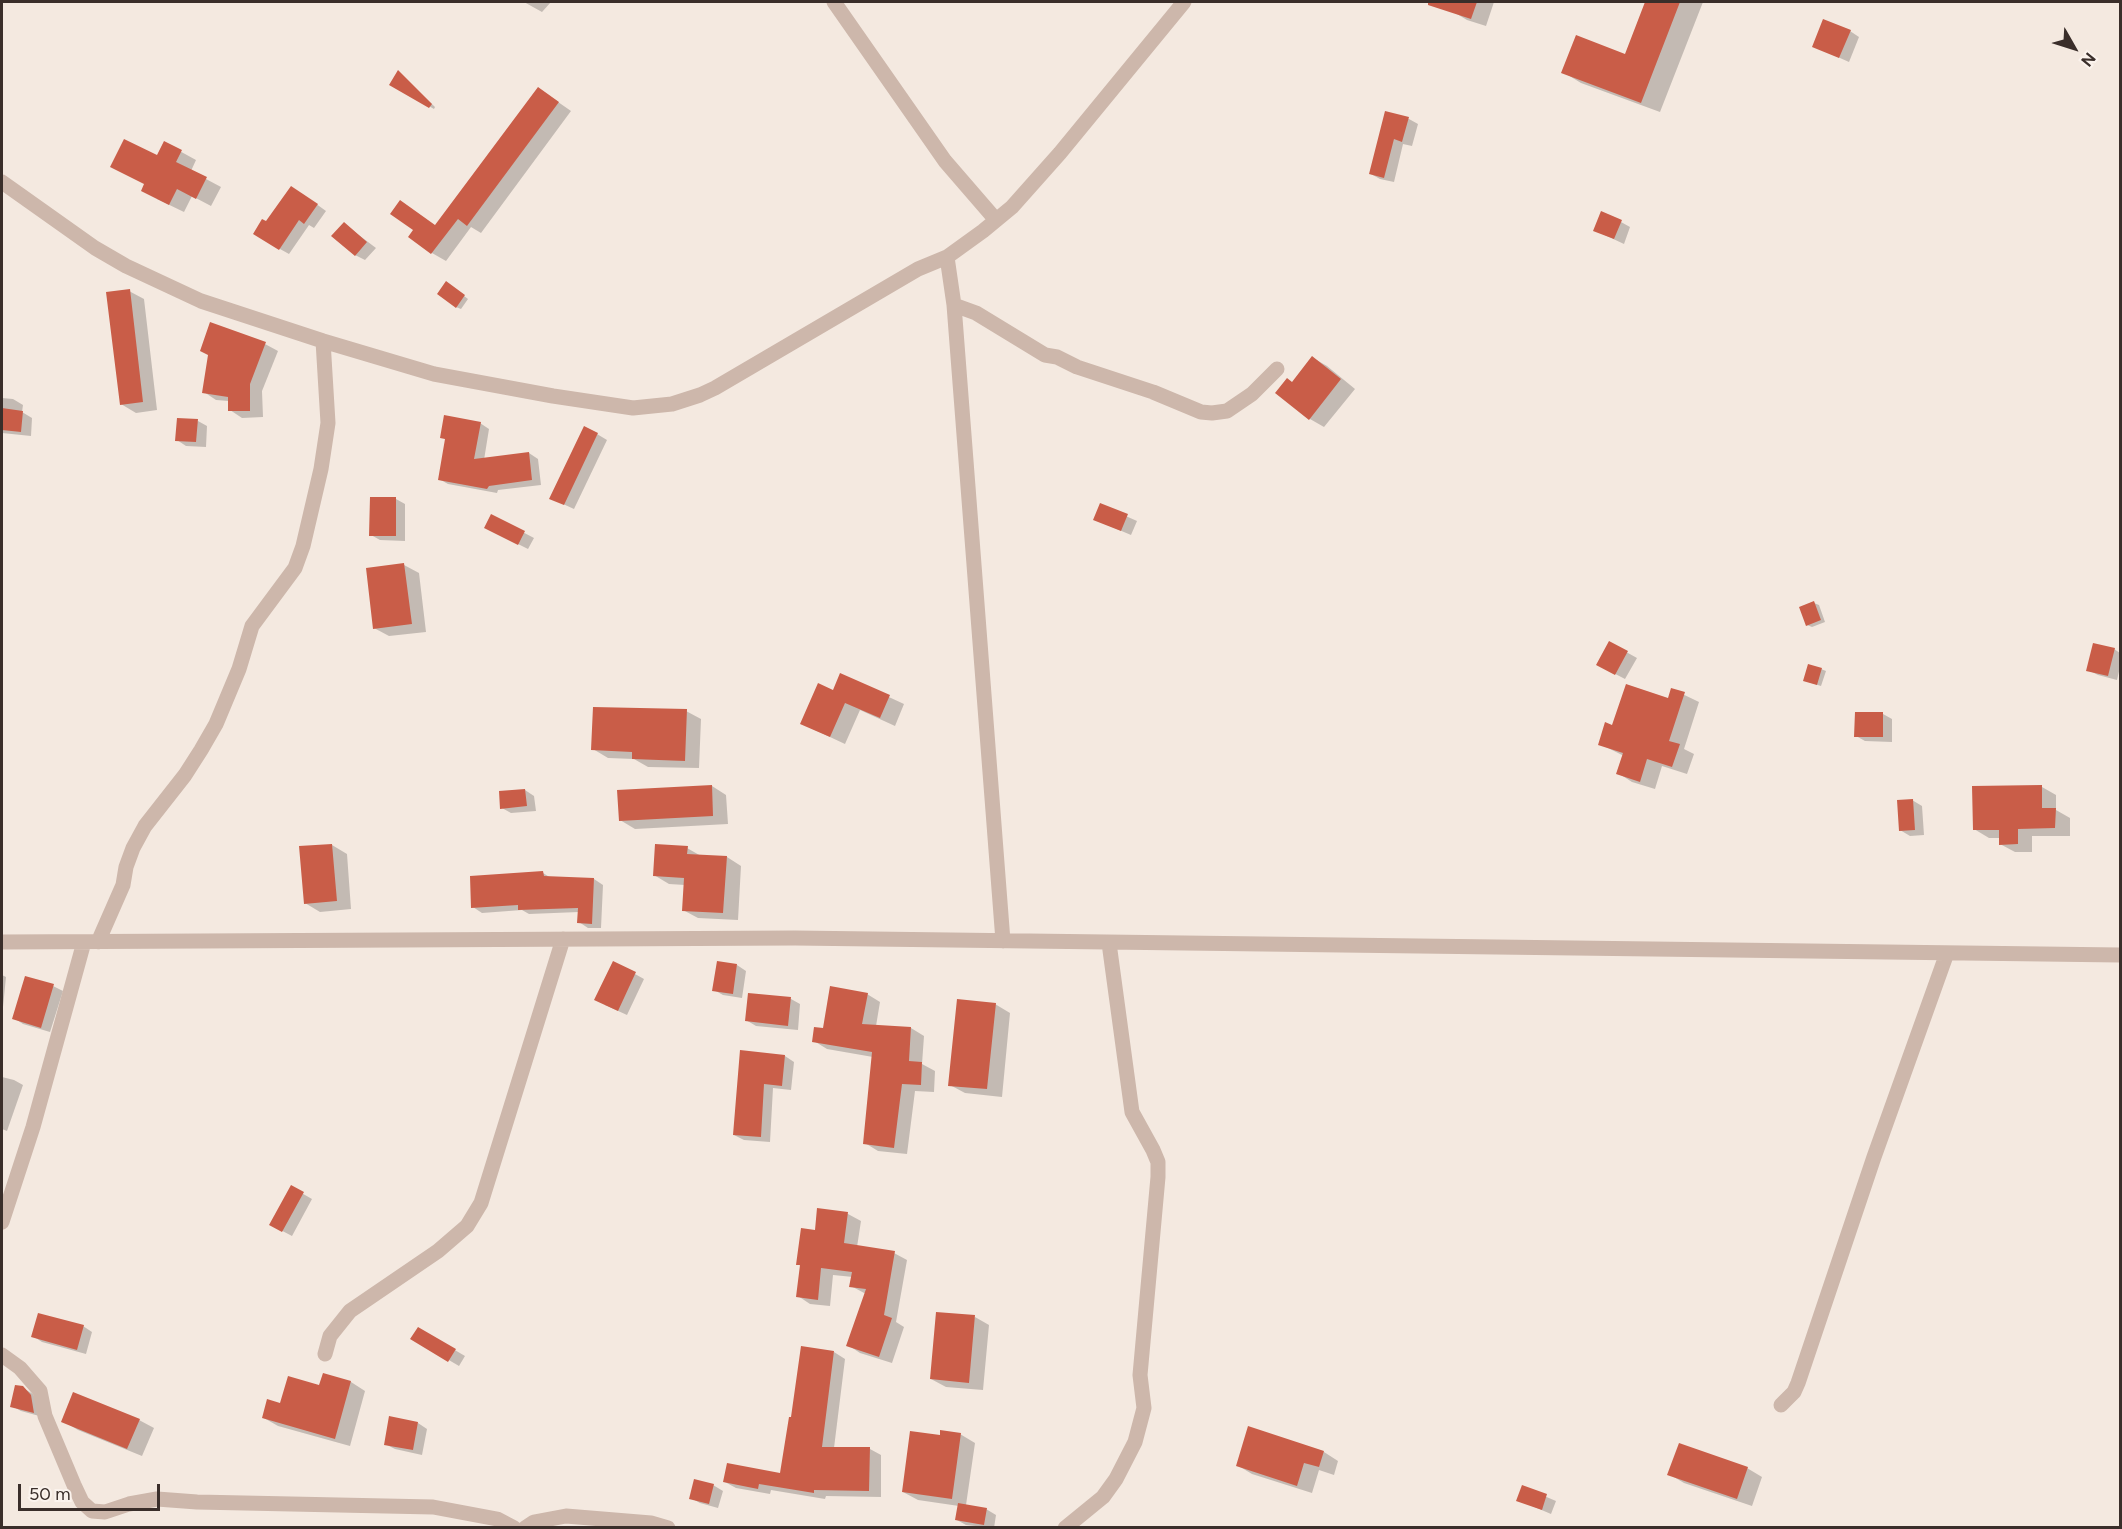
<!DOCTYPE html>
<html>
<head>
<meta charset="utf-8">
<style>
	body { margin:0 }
	#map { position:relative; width:2122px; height:1529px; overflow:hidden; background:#f4e9e0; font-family:Figtree,sans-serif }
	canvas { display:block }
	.frame { position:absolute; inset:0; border:3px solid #3a2e2a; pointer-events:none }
	.north { position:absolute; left:2044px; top:18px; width:60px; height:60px; -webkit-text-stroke:4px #fbf3ed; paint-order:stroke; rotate:129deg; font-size:16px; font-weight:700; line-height:24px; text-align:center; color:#3a2e2a }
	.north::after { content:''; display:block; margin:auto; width:21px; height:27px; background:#3a2e2a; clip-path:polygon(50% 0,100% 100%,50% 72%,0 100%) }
	.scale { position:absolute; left:18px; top:1484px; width:142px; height:27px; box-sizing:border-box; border:3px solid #3a2e2a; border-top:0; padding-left:8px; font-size:18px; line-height:21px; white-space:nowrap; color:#3a2e2a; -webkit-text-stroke:4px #fbf3ed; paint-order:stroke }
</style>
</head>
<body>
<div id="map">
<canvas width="2122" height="1529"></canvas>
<div class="frame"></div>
<div class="north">N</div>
<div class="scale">50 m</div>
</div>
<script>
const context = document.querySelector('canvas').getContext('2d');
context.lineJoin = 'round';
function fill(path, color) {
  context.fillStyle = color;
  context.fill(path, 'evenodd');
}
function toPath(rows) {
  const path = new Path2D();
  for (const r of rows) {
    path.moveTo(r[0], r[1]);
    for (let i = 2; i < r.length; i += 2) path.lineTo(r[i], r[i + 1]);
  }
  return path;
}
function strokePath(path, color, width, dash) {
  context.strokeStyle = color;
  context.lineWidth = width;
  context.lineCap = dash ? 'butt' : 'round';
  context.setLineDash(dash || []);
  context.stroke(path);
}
fill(toPath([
	[524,2,551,2,542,12],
	[1455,2,1494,2,1486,26,1467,20,1452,11],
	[1647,2,1703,2,1660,112,1581,83,1563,72,1626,56],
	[1850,31,1859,37,1849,62,1813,46],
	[398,72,435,107,434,109,391,84],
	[538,88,571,111,481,233,471,227,446,261,432,253,410,236,436,226],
	[1386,113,1409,119,1418,124,1412,146,1403,144,1394,182,1380,179,1371,174],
	[165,143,196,160,191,171,221,187,211,206,192,196,184,212,157,199],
	[301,193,326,211,314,228,309,225,289,254,280,249,266,223],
	[1621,222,1630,227,1624,244,1594,230],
	[344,224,376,248,365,260,355,255],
	[451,286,468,299,461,309,456,307],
	[129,291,144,299,157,410,136,413,121,404],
	[265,344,278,351,262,391,263,417,242,418,230,410,229,401,216,400,204,392],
	[1313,358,1327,366,1355,389,1324,427,1310,419,1293,383],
	[2,398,13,399,23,405,22,412,32,418,31,436,2,433],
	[198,421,207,426,206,447,186,446,177,440],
	[480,423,489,429,484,460,529,453,538,459,541,485,498,490,497,493,448,484,439,479,447,440,442,437],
	[597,434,607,440,574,509,563,504],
	[396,499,405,504,405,541,380,540,371,535],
	[1101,505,1137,521,1131,535,1105,524],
	[492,516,534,538,528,549,496,533],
	[404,565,419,573,426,632,389,636,374,628],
	[1814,603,1819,605,1825,622,1812,627,1807,625],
	[1610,643,1637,658,1625,679,1598,665],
	[2114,649,2120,653,2120,667,2117,680,2098,675,2088,670],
	[1821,669,1826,671,1821,686,1805,681],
	[841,675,904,704,895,726,860,710,845,744,802,724,834,692],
	[1672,689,1699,702,1684,749,1694,754,1687,774,1662,766,1655,789,1632,782,1618,773,1624,756,1600,744,1613,727,1669,700],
	[686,711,701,719,699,768,648,767,634,759,608,758,593,749],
	[1883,714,1892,719,1892,742,1865,741,1856,736],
	[712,786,726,795,728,824,635,829,620,820],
	[2042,787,2056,795,2056,810,2070,818,2070,836,2032,836,2032,852,2015,852,2000,844,2000,838,1989,838,1974,829],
	[525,790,534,796,536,811,511,813,502,808],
	[1912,800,1922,806,1924,835,1910,836,1900,830],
	[332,845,347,854,351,909,320,912,305,903],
	[687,848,701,856,727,857,741,866,738,920,698,918,683,910,685,885,669,884,654,875],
	[543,873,551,878,594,879,603,885,601,928,588,928,579,922,579,912,529,914,522,910,482,913,473,907],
	[737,965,746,971,742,998,723,995,714,990],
	[635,974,644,979,627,1015,605,1005],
	[2,975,6,977,3,1007,2,1007],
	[53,986,63,991,50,1032,23,1024,14,1018],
	[749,994,791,999,800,1004,798,1030,756,1026,746,1020],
	[867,994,880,1002,876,1026,911,1028,924,1036,922,1064,935,1071,934,1092,915,1091,907,1154,878,1151,865,1143,873,1057,827,1049,814,1041],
	[995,1004,1010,1013,1002,1097,965,1093,950,1085],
	[741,1052,785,1056,794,1062,791,1090,773,1088,770,1142,744,1140,734,1135],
	[2,1077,14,1080,23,1085,7,1131,2,1129],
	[291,1187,312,1199,292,1236,271,1225],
	[819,1210,848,1214,861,1221,857,1247,894,1253,907,1260,896,1322,904,1327,892,1363,860,1353,848,1345,866,1294,851,1286,853,1277,833,1275,830,1306,810,1304,798,1296,801,1266,797,1264,816,1231],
	[975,1317,989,1325,983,1390,946,1387,931,1379],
	[83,1326,92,1332,86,1354,42,1342,33,1336],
	[419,1329,465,1356,459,1366,413,1339],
	[834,1352,845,1359,834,1448,870,1449,881,1455,881,1497,826,1496,825,1499,771,1490,770,1494,736,1488,725,1482,781,1474,792,1419],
	[324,1375,351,1382,365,1391,350,1446,278,1426,264,1418,281,1405,320,1387],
	[23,1388,33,1394,43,1417,21,1411,12,1406],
	[139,1420,154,1428,142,1456,78,1430,63,1421],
	[418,1423,427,1429,422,1455,395,1449,385,1444],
	[960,1434,975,1443,966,1505,986,1509,996,1515,994,1528,966,1525,957,1520,959,1506,918,1500,903,1492,941,1436],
	[1324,1452,1338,1461,1334,1475,1319,1470,1312,1493,1252,1474,1237,1465],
	[1747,1468,1762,1477,1752,1506,1684,1483,1669,1474],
	[713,1485,723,1491,718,1508,700,1503,691,1498],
	[1523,1487,1556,1501,1551,1514,1518,1500]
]), '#0003');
fill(toPath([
	[1428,2,1477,2,1471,19,1428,5],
	[1645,2,1680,2,1641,103,1561,73,1576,35,1625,54],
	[1823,19,1851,30,1839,58,1812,47],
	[398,70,432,104,429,108,389,85],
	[538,87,559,102,467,226,458,219,431,254,408,237,413,230,390,214,400,200,435,225],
	[1385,111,1409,117,1402,142,1394,139,1384,178,1369,174],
	[124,139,157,155,164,141,182,150,176,162,207,177,196,199,177,189,169,205,141,191,144,184,110,167],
	[291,186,318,204,304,224,299,220,279,250,253,234,262,219,266,221],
	[1601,211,1622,220,1614,239,1593,231],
	[344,222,367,242,355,256,331,236],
	[446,281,465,295,456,308,437,294],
	[130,289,143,402,120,405,106,292],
	[210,322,266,342,250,384,250,411,228,411,228,397,202,393,208,355,200,351],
	[1312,356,1341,379,1309,420,1275,393,1287,378,1292,382],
	[2,408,23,411,21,432,2,430],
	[444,415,481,422,474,459,529,452,532,480,489,486,487,489,438,480,445,439,440,438],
	[177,418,198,419,196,442,175,441],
	[584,426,598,433,564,505,549,499],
	[370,497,396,497,396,536,369,536],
	[1100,503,1128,514,1121,531,1093,520],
	[491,514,525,531,518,545,484,528],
	[404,563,412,624,373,629,366,568],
	[1814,601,1821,620,1806,626,1799,607],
	[1609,641,1628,651,1615,675,1596,665],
	[2093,643,2115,648,2108,676,2086,671],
	[1808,664,1822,668,1817,685,1803,681],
	[840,673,890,695,880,718,845,703,830,737,800,724,818,683,833,690],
	[1626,684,1668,698,1671,688,1685,692,1669,741,1680,744,1672,767,1647,759,1640,782,1616,774,1623,753,1598,745,1605,722,1612,725],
	[593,707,687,709,685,761,632,759,632,752,591,750],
	[1855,712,1883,712,1883,737,1854,737],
	[712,785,713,816,619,821,617,790],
	[2042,785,2042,808,2056,808,2055,828,2018,829,2018,844,1999,845,1999,830,1973,830,1972,786],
	[525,789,527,806,500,809,499,791],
	[1913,799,1915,830,1899,831,1897,800],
	[332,844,337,901,304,904,299,846],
	[655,844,688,846,687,854,727,856,723,913,682,911,684,878,653,876],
	[543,871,544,876,594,878,592,924,577,923,578,908,518,910,518,905,471,908,470,876],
	[613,961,636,972,618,1011,594,1000],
	[717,961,737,964,733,994,712,991],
	[25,976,54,984,41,1028,12,1019],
	[830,986,868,993,862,1024,911,1027,909,1061,922,1062,921,1085,902,1084,894,1148,863,1144,872,1052,812,1042,814,1027,823,1028],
	[748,993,791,997,788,1026,745,1021],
	[957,999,996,1003,987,1089,948,1086],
	[740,1050,785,1055,782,1086,764,1084,761,1137,733,1135],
	[291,1185,304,1192,282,1232,269,1225],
	[817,1208,848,1212,844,1243,895,1251,884,1315,892,1318,879,1357,846,1346,866,1289,849,1287,852,1272,821,1268,818,1300,796,1297,800,1265,796,1265,801,1228,815,1230],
	[936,1312,975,1315,969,1383,930,1379],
	[38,1313,84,1325,77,1350,31,1337],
	[418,1327,456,1349,448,1362,410,1339],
	[801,1346,834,1351,822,1447,870,1447,869,1491,814,1490,814,1493,759,1484,758,1489,723,1482,727,1463,780,1473,789,1417,791,1417],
	[323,1373,351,1381,335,1439,262,1418,267,1399,280,1403,288,1376,319,1385],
	[15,1385,23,1386,31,1395,34,1413,10,1407],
	[73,1392,140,1419,127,1449,61,1422],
	[389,1416,418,1422,413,1450,384,1445],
	[1248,1426,1324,1451,1319,1467,1304,1463,1297,1486,1236,1466],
	[940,1430,961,1433,952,1499,902,1492,910,1431,940,1435],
	[1679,1443,1748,1467,1737,1499,1667,1475],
	[694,1479,714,1484,709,1504,689,1499],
	[1522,1485,1547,1494,1542,1510,1516,1501],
	[958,1503,987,1508,984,1525,955,1520]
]), '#c95d48');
strokePath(toPath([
	[834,2,945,161,996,220],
	[2,182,95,248,126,266,201,301,323,341,434,374,553,396,633,408,672,404,700,395,715,388,918,269,947,257,983,231,1012,207,1060,153,1184,2],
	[947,257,954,305,1003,941],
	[954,305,976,313,1045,355,1057,357,1077,367,1153,392,1201,412,1212,413,1227,411,1252,394,1277,369],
	[2,942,795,938,2120,955],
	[98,942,123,885,126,867,133,848,145,826,185,775,201,750,216,724,239,669,252,626,295,568,303,546,321,469,328,423,323,341],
	[2,1222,33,1127,84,942],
	[325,1354,330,1336,350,1311,438,1251,467,1226,481,1203,563,939],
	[2,1355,20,1368,40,1391,45,1416,74,1485,82,1502,92,1511,105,1512,129,1504,157,1499,197,1502,433,1507,497,1519,514,1528],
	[1781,1405,1794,1392,1798,1383,1874,1157,1947,953],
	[525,1528,534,1522,566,1516,651,1523,668,1528],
	[1065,1528,1103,1497,1116,1479,1135,1442,1144,1408,1140,1375,1158,1177,1158,1162,1153,1150,1132,1112,1109,943]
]), '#cdb7ab', 15);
</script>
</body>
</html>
